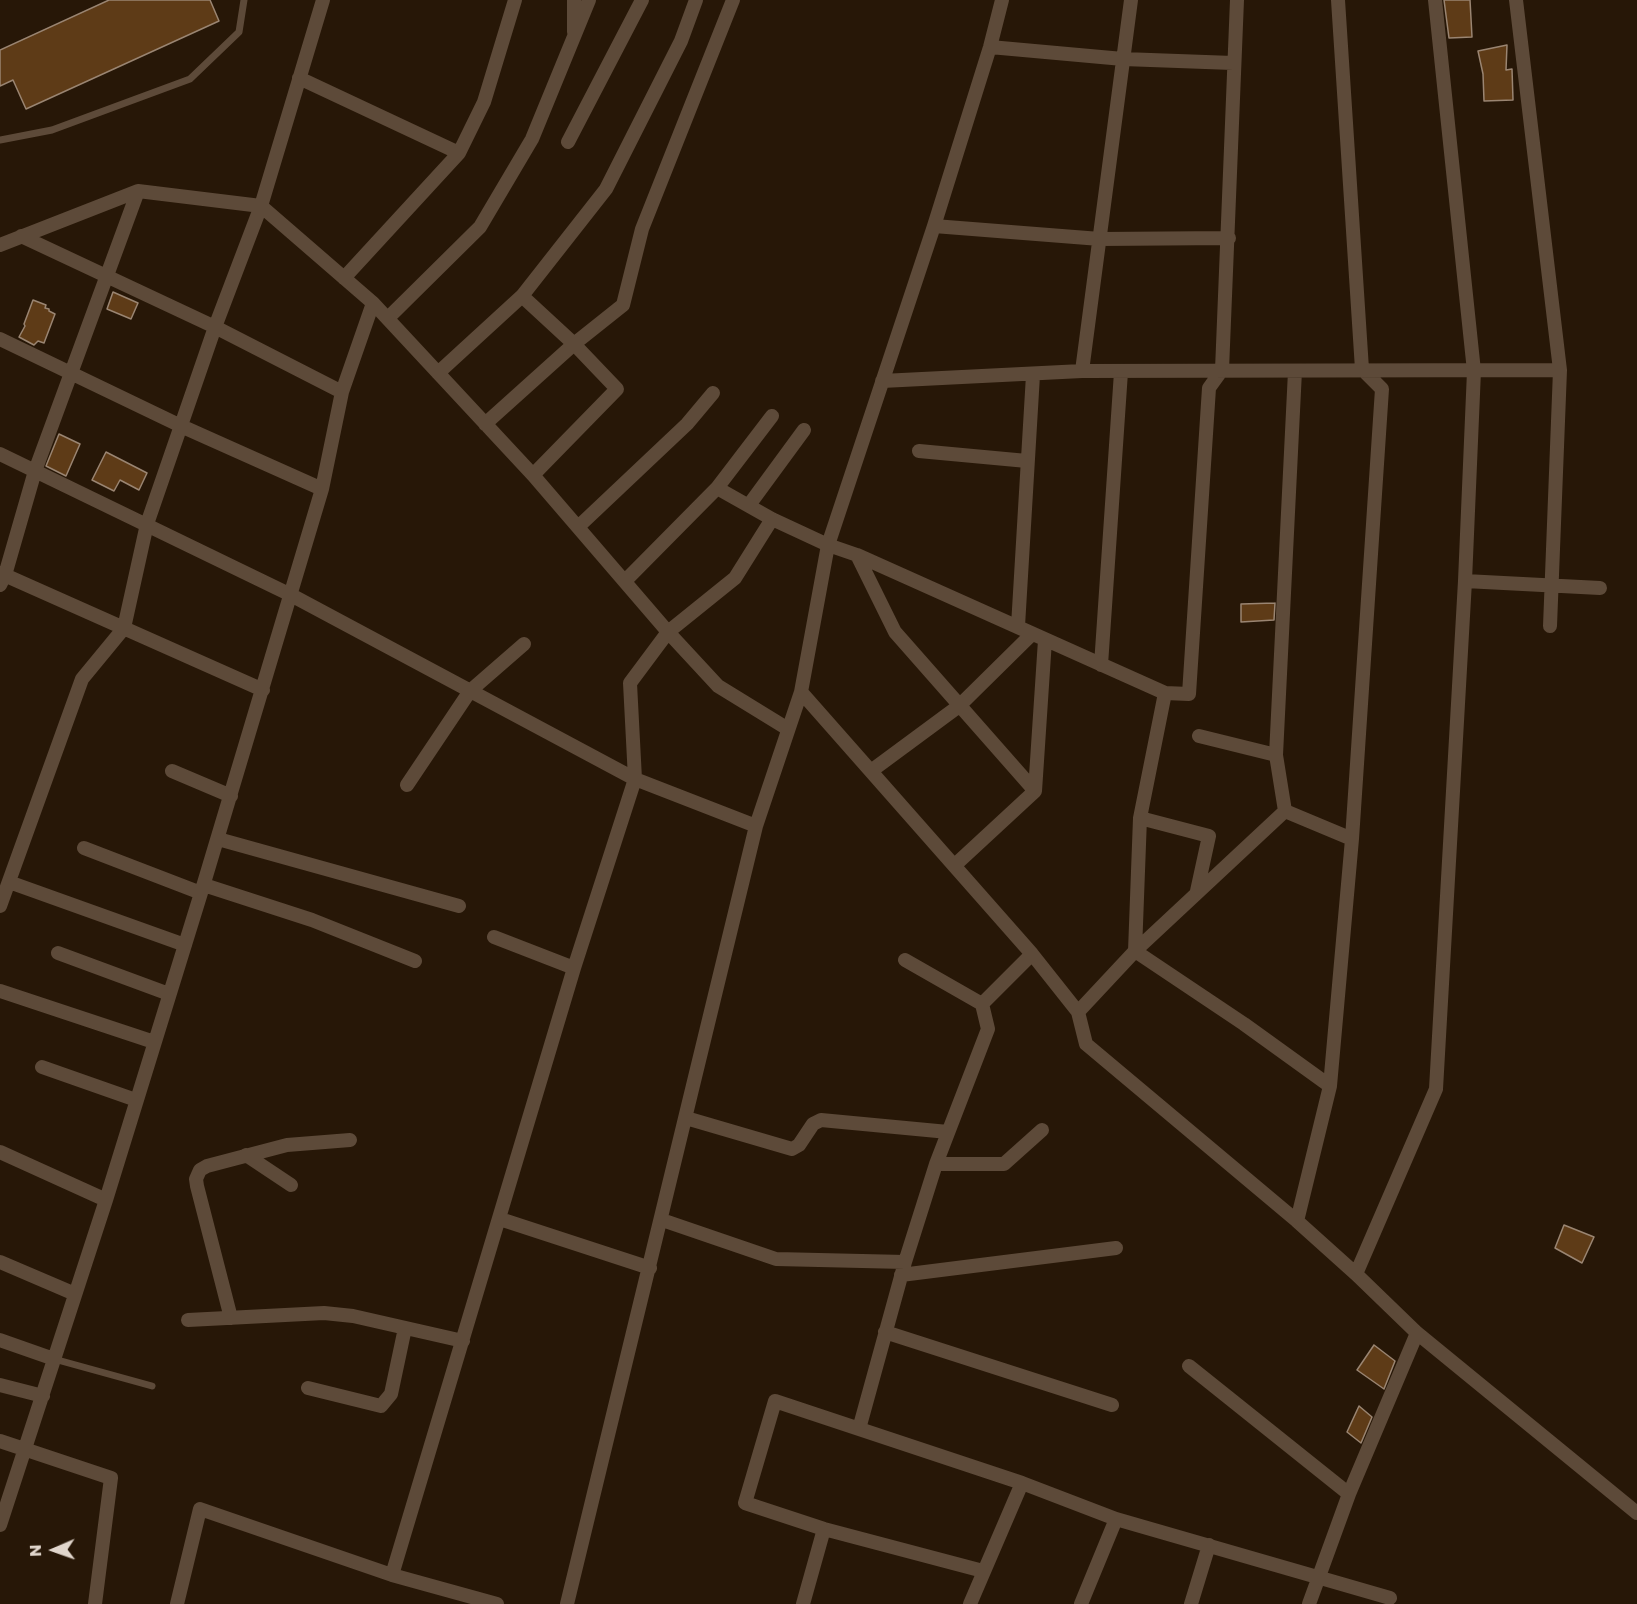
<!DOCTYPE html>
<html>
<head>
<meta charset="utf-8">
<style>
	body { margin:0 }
	#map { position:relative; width:1637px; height:1604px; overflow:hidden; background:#271707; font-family:Poppins,sans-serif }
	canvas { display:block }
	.north { position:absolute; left:24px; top:1520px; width:60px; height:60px; -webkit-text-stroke:4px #271707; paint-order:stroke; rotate:268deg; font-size:16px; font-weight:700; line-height:24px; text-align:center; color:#e1d6cc }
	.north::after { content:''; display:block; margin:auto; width:21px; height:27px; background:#e1d6cc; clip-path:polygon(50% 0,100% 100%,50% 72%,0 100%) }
</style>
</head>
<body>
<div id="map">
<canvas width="1637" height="1604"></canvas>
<div class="north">N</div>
</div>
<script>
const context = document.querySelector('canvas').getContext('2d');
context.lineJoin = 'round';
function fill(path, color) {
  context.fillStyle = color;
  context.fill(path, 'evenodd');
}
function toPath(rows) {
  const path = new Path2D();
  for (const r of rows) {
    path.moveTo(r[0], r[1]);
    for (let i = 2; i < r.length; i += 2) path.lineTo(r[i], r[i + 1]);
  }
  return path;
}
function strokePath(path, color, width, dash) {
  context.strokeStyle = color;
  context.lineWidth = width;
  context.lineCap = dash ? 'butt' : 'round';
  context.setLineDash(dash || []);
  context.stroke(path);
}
const building = toPath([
	[109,0,210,0,219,21,26,109,13,80,0,86,0,50,109,0],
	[1444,0,1470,0,1472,37,1449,38,1444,0],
	[1507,45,1506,70,1512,69,1513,100,1484,101,1483,74,1478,51,1507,45],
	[113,292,138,303,131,319,107,309,113,292],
	[33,300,46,305,45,308,49,309,49,311,55,314,44,343,38,341,34,345,19,337,25,326,24,324,33,300],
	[59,434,80,444,66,476,46,466,59,434],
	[106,452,147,473,139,490,120,480,114,491,92,480,106,452],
	[1275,603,1274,620,1241,622,1241,604,1275,603],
	[1564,1225,1594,1237,1582,1263,1555,1248,1564,1225],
	[1374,1345,1395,1361,1384,1389,1357,1370,1374,1345],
	[1359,1406,1372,1417,1361,1443,1347,1432,1359,1406]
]);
fill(building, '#5e3b17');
strokePath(building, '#9a8572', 1.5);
strokePath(toPath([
	[0,140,52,130,190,79,239,32,244,0],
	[54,1359,152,1386]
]), '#5d4a39', 7);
strokePath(toPath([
	[574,0,574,32],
	[1131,0,1082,371,1560,370],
	[1516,0,1560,370,1550,626],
	[990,47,1123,59,1233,63],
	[299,78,459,153],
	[568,142,642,0],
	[934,226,1100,239,1229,238],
	[21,236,215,327,342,392],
	[0,245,138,191,261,206,373,303,533,475,668,632,718,686,788,729],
	[344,278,459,153,484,102,515,0],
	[522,296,574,344,617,389,533,475],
	[388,318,480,227,532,139,589,0],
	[0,339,181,426,322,489],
	[438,373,522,296,606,189,681,41,696,0],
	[882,381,1082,371],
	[485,424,574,344,623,305,642,229,733,0],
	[919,451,1027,461],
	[0,454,291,595,635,779,756,826],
	[717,488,772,519,828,545,857,555,1165,693,1140,818,1135,951,1244,1024,1330,1086],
	[749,505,804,430],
	[578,527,687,424,713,393],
	[857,555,895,632,1035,791,955,865],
	[0,573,263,690],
	[625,581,717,488,772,416],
	[1465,581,1600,588],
	[0,585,5,575,35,471,138,191],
	[1018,626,1033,375],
	[1101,665,1121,372],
	[801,692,1032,954,1078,1012,1086,1044,1297,1221,1356,1274,1417,1333,1637,1513],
	[1165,693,1189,694,1209,388,1222,370,1237,0],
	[1199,736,1276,755],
	[172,771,231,796],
	[871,771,959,706,1032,634],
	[407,785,470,691,524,644],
	[1035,791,1045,640],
	[1285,811,1352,839],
	[1140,818,1209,836,1197,891],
	[218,839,459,906],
	[84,848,201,893],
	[9,882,185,945],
	[204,885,312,920,415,961],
	[0,906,82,679,124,628,147,524,215,327,261,206,323,0],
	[494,937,574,968],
	[58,953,169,994],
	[905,960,982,1004,1032,954],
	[0,991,154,1042],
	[1078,1012,1135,951,1285,811,1276,755,1295,371],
	[42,1067,136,1100],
	[686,1118,792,1149,799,1145,813,1124,821,1120,948,1132],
	[0,1152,106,1200],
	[246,1155,291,1185],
	[936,1164,1004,1164,1042,1130],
	[500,1219,650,1268],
	[662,1220,776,1259,905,1262],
	[1297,1221,1330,1086,1352,839,1382,389,1362,369,1338,0],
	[0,1262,75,1294],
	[1356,1274,1436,1089,1465,581,1474,371,1435,0],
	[901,1275,1116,1248],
	[231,1318,197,1186,196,1179,200,1170,207,1166,287,1145,350,1140],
	[188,1320,324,1313,353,1316,463,1341],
	[885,1332,1112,1405],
	[0,1340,54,1359],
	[1189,1366,1349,1494],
	[0,1385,43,1396],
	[308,1388,381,1406,391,1394,405,1328],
	[859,1429,905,1262,936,1164,988,1029,982,1004],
	[0,1441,111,1478,95,1604],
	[0,1525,106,1200,201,893,322,489,342,392,373,303],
	[983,1571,824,1529,745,1503,775,1401,1022,1483,1116,1519,1390,1598],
	[392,1575,574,968,635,779,630,683,668,632,735,578,772,519],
	[177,1604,200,1509,392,1575,497,1604],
	[567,1604,756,826,801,692,828,545,934,226,990,47,1002,0],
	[803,1604,824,1529],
	[970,1604,1022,1483],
	[1081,1604,1116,1519],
	[1191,1604,1209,1545],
	[1309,1604,1349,1494,1417,1333]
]), '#5d4a39', 14);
</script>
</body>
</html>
